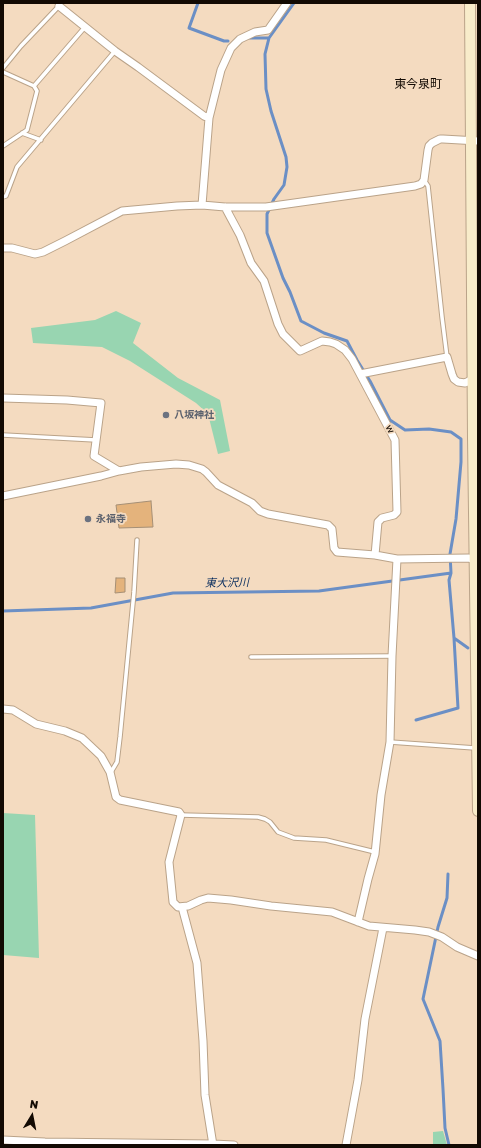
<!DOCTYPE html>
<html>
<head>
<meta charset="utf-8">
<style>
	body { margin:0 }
	#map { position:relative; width:481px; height:1148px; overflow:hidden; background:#f4dbc0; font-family:"Golos Text",sans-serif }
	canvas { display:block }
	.frame { position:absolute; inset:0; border:4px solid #120a03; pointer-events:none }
	.north { position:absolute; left:12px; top:1096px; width:40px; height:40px; -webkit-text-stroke:3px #f4dbc0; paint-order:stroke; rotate:10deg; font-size:11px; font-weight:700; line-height:16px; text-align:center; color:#120a03 }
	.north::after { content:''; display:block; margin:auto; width:14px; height:18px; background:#120a03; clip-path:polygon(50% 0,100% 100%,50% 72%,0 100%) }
</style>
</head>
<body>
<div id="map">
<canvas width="481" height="1148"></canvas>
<div class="frame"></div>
<div class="north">N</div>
</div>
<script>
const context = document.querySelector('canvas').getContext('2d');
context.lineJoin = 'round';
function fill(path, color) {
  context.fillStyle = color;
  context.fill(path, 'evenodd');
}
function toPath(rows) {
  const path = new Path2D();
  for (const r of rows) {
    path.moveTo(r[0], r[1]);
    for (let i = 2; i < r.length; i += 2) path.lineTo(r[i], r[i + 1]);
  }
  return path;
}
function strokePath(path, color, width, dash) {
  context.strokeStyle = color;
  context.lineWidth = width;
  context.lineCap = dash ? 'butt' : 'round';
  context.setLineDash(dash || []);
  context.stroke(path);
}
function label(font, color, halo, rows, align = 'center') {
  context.font = font + ' "Golos Text","Noto Sans JP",sans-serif';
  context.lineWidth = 3.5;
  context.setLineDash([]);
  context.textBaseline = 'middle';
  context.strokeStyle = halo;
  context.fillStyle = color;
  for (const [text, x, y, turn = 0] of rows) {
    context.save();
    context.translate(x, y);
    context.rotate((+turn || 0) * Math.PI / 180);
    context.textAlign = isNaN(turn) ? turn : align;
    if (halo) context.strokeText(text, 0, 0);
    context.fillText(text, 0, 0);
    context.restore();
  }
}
fill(toPath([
	[116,311,141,323,133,343,178,378,220,400,230,451,218,454,208,414,196,403,130,361,102,347,33,343,31,328,95,320],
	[3,813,35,815,39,958,3,955],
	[443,1131,447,1145,433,1145,433,1132]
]), '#98d5b1');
strokePath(toPath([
	[198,3,189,28,224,41,228,41],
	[294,3,269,38,265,54,266,89,271,111,286,157,287,167,284,185,274,199,267,214,267,233,283,278,290,292,301,321,324,333,347,341,357,360,370,381,390,420,405,430,429,429,451,432,461,439,461,462,456,519,450,554,451,573,449,580,454,638,468,648],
	[250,38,269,38],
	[3,611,91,608,173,593,319,591,451,573],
	[416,720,458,708,454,638],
	[448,874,447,898,438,927,423,999,440,1041,443,1089,445,1128,449,1145]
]), '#6b8fc5', 3);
const building = toPath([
	[151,501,153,527,119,528,116,505,151,501],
	[116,578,125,578,125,592,115,593,116,578]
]);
fill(building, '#e4b37c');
strokePath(building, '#a58f75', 1);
const lane = toPath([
	[3,68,21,46,59,6],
	[3,72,34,86,37,91,27,130,3,146],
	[34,86,85,27],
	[22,133,41,140],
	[424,180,428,186,442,317,447,357],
	[3,197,6,196,17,167,115,51],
	[3,435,96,440],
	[251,657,392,656],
	[390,742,475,748],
	[111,772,117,762,120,737,134,592,137,540],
	[181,815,258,817,265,819,270,822,278,832,294,838,326,840,375,852]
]);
const street = toPath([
	[59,6,115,51,138,67,204,116,209,118],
	[202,205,209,118,221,70,231,48,240,39,255,32,268,30,287,3],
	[225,207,240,235,251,263,264,281,278,324,283,334,300,351,322,341,330,342,336,344,345,350,352,359,360,374,395,440,397,512,394,515,382,518,378,522,375,555],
	[3,248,12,248,35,254,43,252,65,241,122,211,177,206,202,205,225,207,266,207,415,186,421,184,424,180,428,150,429,146,432,143,440,139,443,139,478,141],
	[360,374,447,357,452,374,454,379,458,382,465,383,469,381,478,374],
	[3,398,67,400,101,403,94,456,119,471,141,467,176,464,189,465,202,469,206,472,218,485,252,503,260,511,268,514,328,525,332,529,334,548,337,552,375,555,397,559,468,558,478,560],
	[3,496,101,476,119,471],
	[3,709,13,710,36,724,65,731,82,738,101,756,110,772,116,797,120,800,179,812,181,815,169,862,173,902,178,907,188,906,201,900,208,898,231,900,271,906,332,912,369,926,415,930,429,932,442,937,457,947,478,956],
	[182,907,197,963,203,1041,205,1095,213,1145],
	[358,922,368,879,375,854,381,795,390,742,392,656,397,559],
	[3,1140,45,1142,213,1144,234,1145],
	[346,1145,358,1080,365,1019,383,928]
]);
const secondary = toPath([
	[470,3,473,438,478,811]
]);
strokePath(lane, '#baa389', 5.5);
strokePath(street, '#baa389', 9);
strokePath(secondary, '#baa389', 12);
strokePath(lane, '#fff', 3.5);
strokePath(street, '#fff', 7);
strokePath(secondary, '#f8ecca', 10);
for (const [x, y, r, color] of [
	[166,415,4,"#6b7280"],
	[88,519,4,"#6b7280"]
]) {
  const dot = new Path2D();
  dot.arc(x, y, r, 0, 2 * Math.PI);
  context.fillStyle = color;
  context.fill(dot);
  strokePath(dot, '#f4dbc0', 1.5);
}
label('bold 10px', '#5b616d', '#f4dbc0', [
	["八坂神社",174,415],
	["永福寺",96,519]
], 'left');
label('10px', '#120a03', '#f4dbc0', [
	["w",390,429,62]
]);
label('italic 11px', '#072b5c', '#f4dbc0', [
	["東大沢川",227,583,-1]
]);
label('12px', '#120a03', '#f4dbc0', [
	["東今泉町",418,84]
]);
</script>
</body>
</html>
